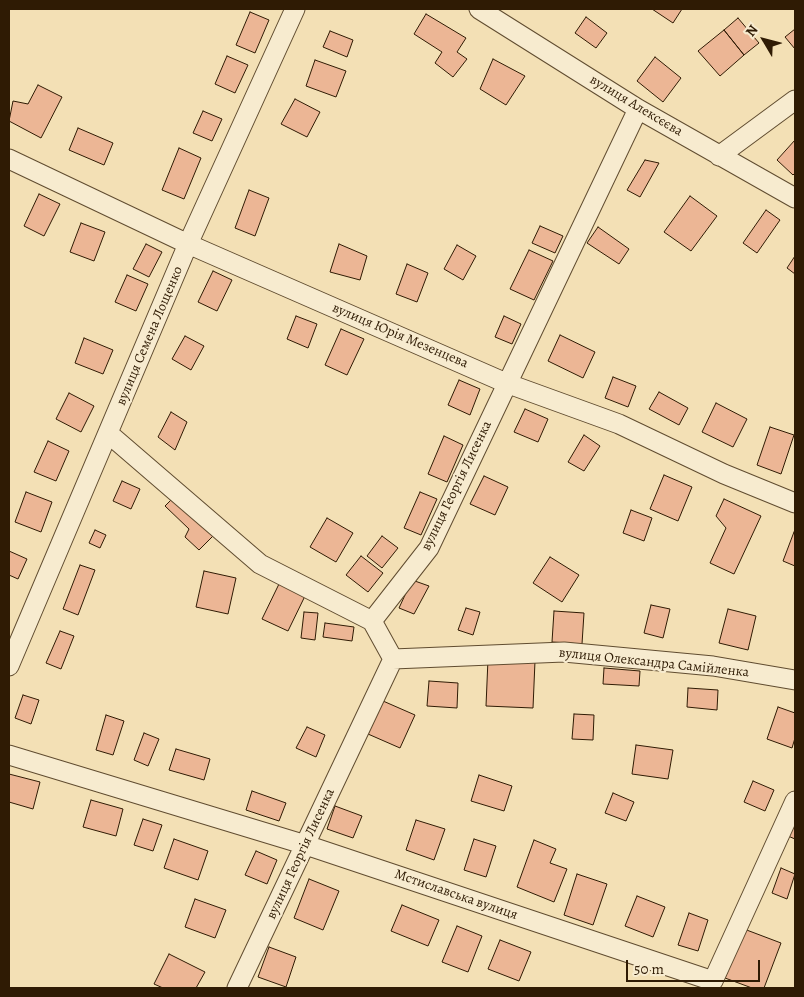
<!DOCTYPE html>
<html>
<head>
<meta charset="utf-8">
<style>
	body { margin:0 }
	#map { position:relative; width:804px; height:997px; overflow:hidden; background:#f3e0b5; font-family:Alegreya,serif }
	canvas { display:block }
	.frame { position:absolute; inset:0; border:10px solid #2f1b04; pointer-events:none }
	.north { position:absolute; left:739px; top:15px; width:50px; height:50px; -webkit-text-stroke:4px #f7ebcf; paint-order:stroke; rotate:307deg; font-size:14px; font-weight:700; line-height:20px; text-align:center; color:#2f1b04 }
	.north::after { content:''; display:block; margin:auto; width:18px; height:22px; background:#2f1b04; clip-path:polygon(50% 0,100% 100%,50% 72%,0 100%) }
	.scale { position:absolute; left:626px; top:960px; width:134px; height:22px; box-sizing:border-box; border:2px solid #2f1b04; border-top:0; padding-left:6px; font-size:15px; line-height:18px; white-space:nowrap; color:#2f1b04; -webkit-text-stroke:4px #f7ebcf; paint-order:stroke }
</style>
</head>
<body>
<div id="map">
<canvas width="804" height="997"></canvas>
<div class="frame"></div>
<div class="north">N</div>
<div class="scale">50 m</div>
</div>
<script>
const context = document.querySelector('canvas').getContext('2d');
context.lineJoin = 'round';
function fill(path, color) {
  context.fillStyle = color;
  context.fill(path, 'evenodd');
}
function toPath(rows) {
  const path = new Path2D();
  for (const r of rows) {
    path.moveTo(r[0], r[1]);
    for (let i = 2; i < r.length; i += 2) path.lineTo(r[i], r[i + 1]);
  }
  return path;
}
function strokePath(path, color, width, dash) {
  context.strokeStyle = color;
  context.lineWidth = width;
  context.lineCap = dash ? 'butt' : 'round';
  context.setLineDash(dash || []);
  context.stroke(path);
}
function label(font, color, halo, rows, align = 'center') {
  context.font = font + ' Alegreya,serif';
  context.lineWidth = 4.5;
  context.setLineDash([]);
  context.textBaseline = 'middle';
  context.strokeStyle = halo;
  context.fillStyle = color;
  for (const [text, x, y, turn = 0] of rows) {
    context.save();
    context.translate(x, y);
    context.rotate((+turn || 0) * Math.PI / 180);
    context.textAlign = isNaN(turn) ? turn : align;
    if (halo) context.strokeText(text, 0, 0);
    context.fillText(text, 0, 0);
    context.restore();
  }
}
const building = toPath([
	[652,9,682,9,673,23,652,9],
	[250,12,269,20,255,53,236,45,250,12],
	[426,14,466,38,457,52,467,59,453,77,435,63,442,52,414,34,426,14],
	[586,17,607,33,596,48,575,33,586,17],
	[738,18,759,43,744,55,724,30,738,18],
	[795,29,795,49,785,37,795,29],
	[724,30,744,55,720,76,698,51,724,30],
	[330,31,353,40,347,57,323,47,330,31],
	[227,56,248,65,235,93,215,84,227,56],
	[655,57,681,78,663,102,637,81,655,57],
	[493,59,525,76,506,105,480,89,493,59],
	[315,60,346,71,336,97,306,86,315,60],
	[38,85,62,97,41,138,9,121,13,101,28,104,38,85],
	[295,99,320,112,307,137,281,124,295,99],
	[203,111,222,119,212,141,193,133,203,111],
	[78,128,113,143,104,165,69,150,78,128],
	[795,140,795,173,793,175,777,160,795,140],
	[179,148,201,158,184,199,162,190,179,148],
	[645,160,659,163,640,197,627,190,645,160],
	[249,190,269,198,255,236,235,228,249,190],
	[39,194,60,204,44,236,24,226,39,194],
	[690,196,717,216,691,251,664,232,690,196],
	[766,210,780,220,757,253,743,243,766,210],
	[81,223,105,232,94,261,70,252,81,223],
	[540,226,563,236,555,253,532,243,540,226],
	[598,227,629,249,619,264,587,243,598,227],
	[146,244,162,252,149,277,133,269,146,244],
	[339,244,367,256,360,280,330,272,339,244],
	[457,245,476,256,463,280,444,269,457,245],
	[529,250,553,261,534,300,510,289,529,250],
	[795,256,795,274,787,268,795,256],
	[407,264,428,273,417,302,396,294,407,264],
	[213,271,232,280,217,311,198,302,213,271],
	[127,275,148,284,136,311,115,302,127,275],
	[296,316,317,324,308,348,287,339,296,316],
	[504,316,521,324,512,344,495,337,504,316],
	[341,329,364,339,347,375,325,365,341,329],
	[560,335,595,352,583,378,548,361,560,335],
	[185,336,204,346,191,370,172,359,185,336],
	[84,338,113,350,103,374,75,363,84,338],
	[613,377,636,386,628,407,605,398,613,377],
	[459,380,480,389,470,415,448,405,459,380],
	[659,392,688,408,679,425,649,409,659,392],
	[69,393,94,406,81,432,56,419,69,393],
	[716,403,747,419,733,447,702,432,716,403],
	[525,409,548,419,538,442,514,432,525,409],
	[171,412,187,422,175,450,158,437,171,412],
	[770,427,794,435,781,474,757,465,770,427],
	[584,435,600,446,584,471,568,462,584,435],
	[444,436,463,445,447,482,428,474,444,436],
	[48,441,69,451,56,481,34,472,48,441],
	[664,475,692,487,678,521,650,509,664,475],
	[484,476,508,487,495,515,470,504,484,476],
	[122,481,140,489,131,509,113,501,122,481],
	[26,492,52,502,41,532,15,522,26,492],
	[420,492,437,499,421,535,404,528,420,492],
	[175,496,215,534,199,550,185,537,189,529,165,506,175,496],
	[724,499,761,516,734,574,710,563,726,528,716,516,724,499],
	[631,510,652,518,644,541,623,533,631,510],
	[327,518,353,533,336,562,310,547,327,518],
	[95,530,106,535,100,548,89,543,95,530],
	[794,532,795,532,795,566,783,561,794,532],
	[382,536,398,548,382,568,367,556,382,536],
	[9,551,27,559,18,579,9,575,9,551],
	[361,556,383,573,368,592,346,575,361,556],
	[550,557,579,575,562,602,533,583,550,557],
	[80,565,95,570,78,615,63,609,80,565],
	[204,571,236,578,228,614,196,607,204,571],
	[412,580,429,586,414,614,399,608,412,580],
	[279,584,305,596,288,631,262,619,279,584],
	[651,605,670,609,663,638,644,633,651,605],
	[466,608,480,612,473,635,458,630,466,608],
	[728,609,756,616,748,650,719,643,728,609],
	[554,611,584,613,582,644,552,642,554,611],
	[304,612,318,613,315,640,301,638,304,612],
	[325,623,354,627,352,641,323,637,325,623],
	[60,631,74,636,61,669,46,663,60,631],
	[488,659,535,661,533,708,486,706,488,659],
	[604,668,640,671,639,686,603,684,604,668],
	[429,681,458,683,457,708,427,706,429,681],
	[688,688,718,690,717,710,687,707,688,688],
	[23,695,39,700,31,724,15,718,23,695],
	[383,701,415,715,400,748,368,734,383,701],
	[778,707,795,713,795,738,792,748,767,739,778,707],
	[574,714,594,715,593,740,572,739,574,714],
	[106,715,124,721,113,755,96,750,106,715],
	[307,727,325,735,316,757,296,748,307,727],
	[144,733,159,739,148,766,134,760,144,733],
	[636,745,673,750,668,779,632,774,636,745],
	[176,749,210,759,204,780,169,770,176,749],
	[9,774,40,782,33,809,9,802,9,774],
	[479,775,512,786,504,811,471,801,479,775],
	[753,781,774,790,765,811,744,802,753,781],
	[252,791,286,803,279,821,246,810,252,791],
	[613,793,634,802,626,821,605,813,613,793],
	[91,800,123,809,116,836,83,827,91,800],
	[335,806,362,816,353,838,327,829,335,806],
	[143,819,162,825,153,851,134,845,143,819],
	[416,820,445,829,434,860,406,850,416,820],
	[795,820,795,839,788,836,795,820],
	[174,839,208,851,198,880,164,868,174,839],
	[474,839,496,846,486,877,464,870,474,839],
	[534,840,556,849,550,863,567,869,554,902,517,887,534,840],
	[256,851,277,860,267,884,245,875,256,851],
	[781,868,795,874,787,899,772,893,781,868],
	[577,874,607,884,593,925,564,915,577,874],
	[309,879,339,891,323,930,294,918,309,879],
	[637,896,665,907,653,937,625,926,637,896],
	[195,899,226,910,215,938,185,927,195,899],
	[402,905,439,920,428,946,391,931,402,905],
	[689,913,708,920,698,951,678,945,689,913],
	[457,926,482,936,468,972,442,962,457,926],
	[744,929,781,943,764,988,752,988,725,978,744,929],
	[500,940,531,952,519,981,488,969,500,940],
	[269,947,296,957,286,987,258,977,269,947],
	[169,954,205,972,196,988,163,988,154,984,169,954]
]);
fill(building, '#ecb695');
strokePath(building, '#2f1b04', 1);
const street = toPath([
	[479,9,638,109,795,198],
	[719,156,795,100],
	[9,159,188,244,506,383,619,424,724,474,795,503],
	[109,434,260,564,372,621],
	[393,659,564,652,713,666,795,680],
	[9,666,188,244,295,9],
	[9,755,306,845,713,981,795,801],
	[237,988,393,659,372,621,429,548,638,109]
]);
strokePath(street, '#604c30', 21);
strokePath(street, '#f7ebcf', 19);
label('14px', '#2f1b04', '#f7ebcf', [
	["вулиця Алексєєва",636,106,31],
	["вулиця Семена Лощенко",150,336,-67],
	["вулиця Юрія Мезенцева",400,336,23],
	["вулиця Георгія Лисенка",457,486,-64],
	["вулиця Олександра Самійленка",654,663,6],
	["вулиця Георгія Лисенка",301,854,-65],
	["Мстиславська вулиця",456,895,19]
]);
</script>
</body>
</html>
